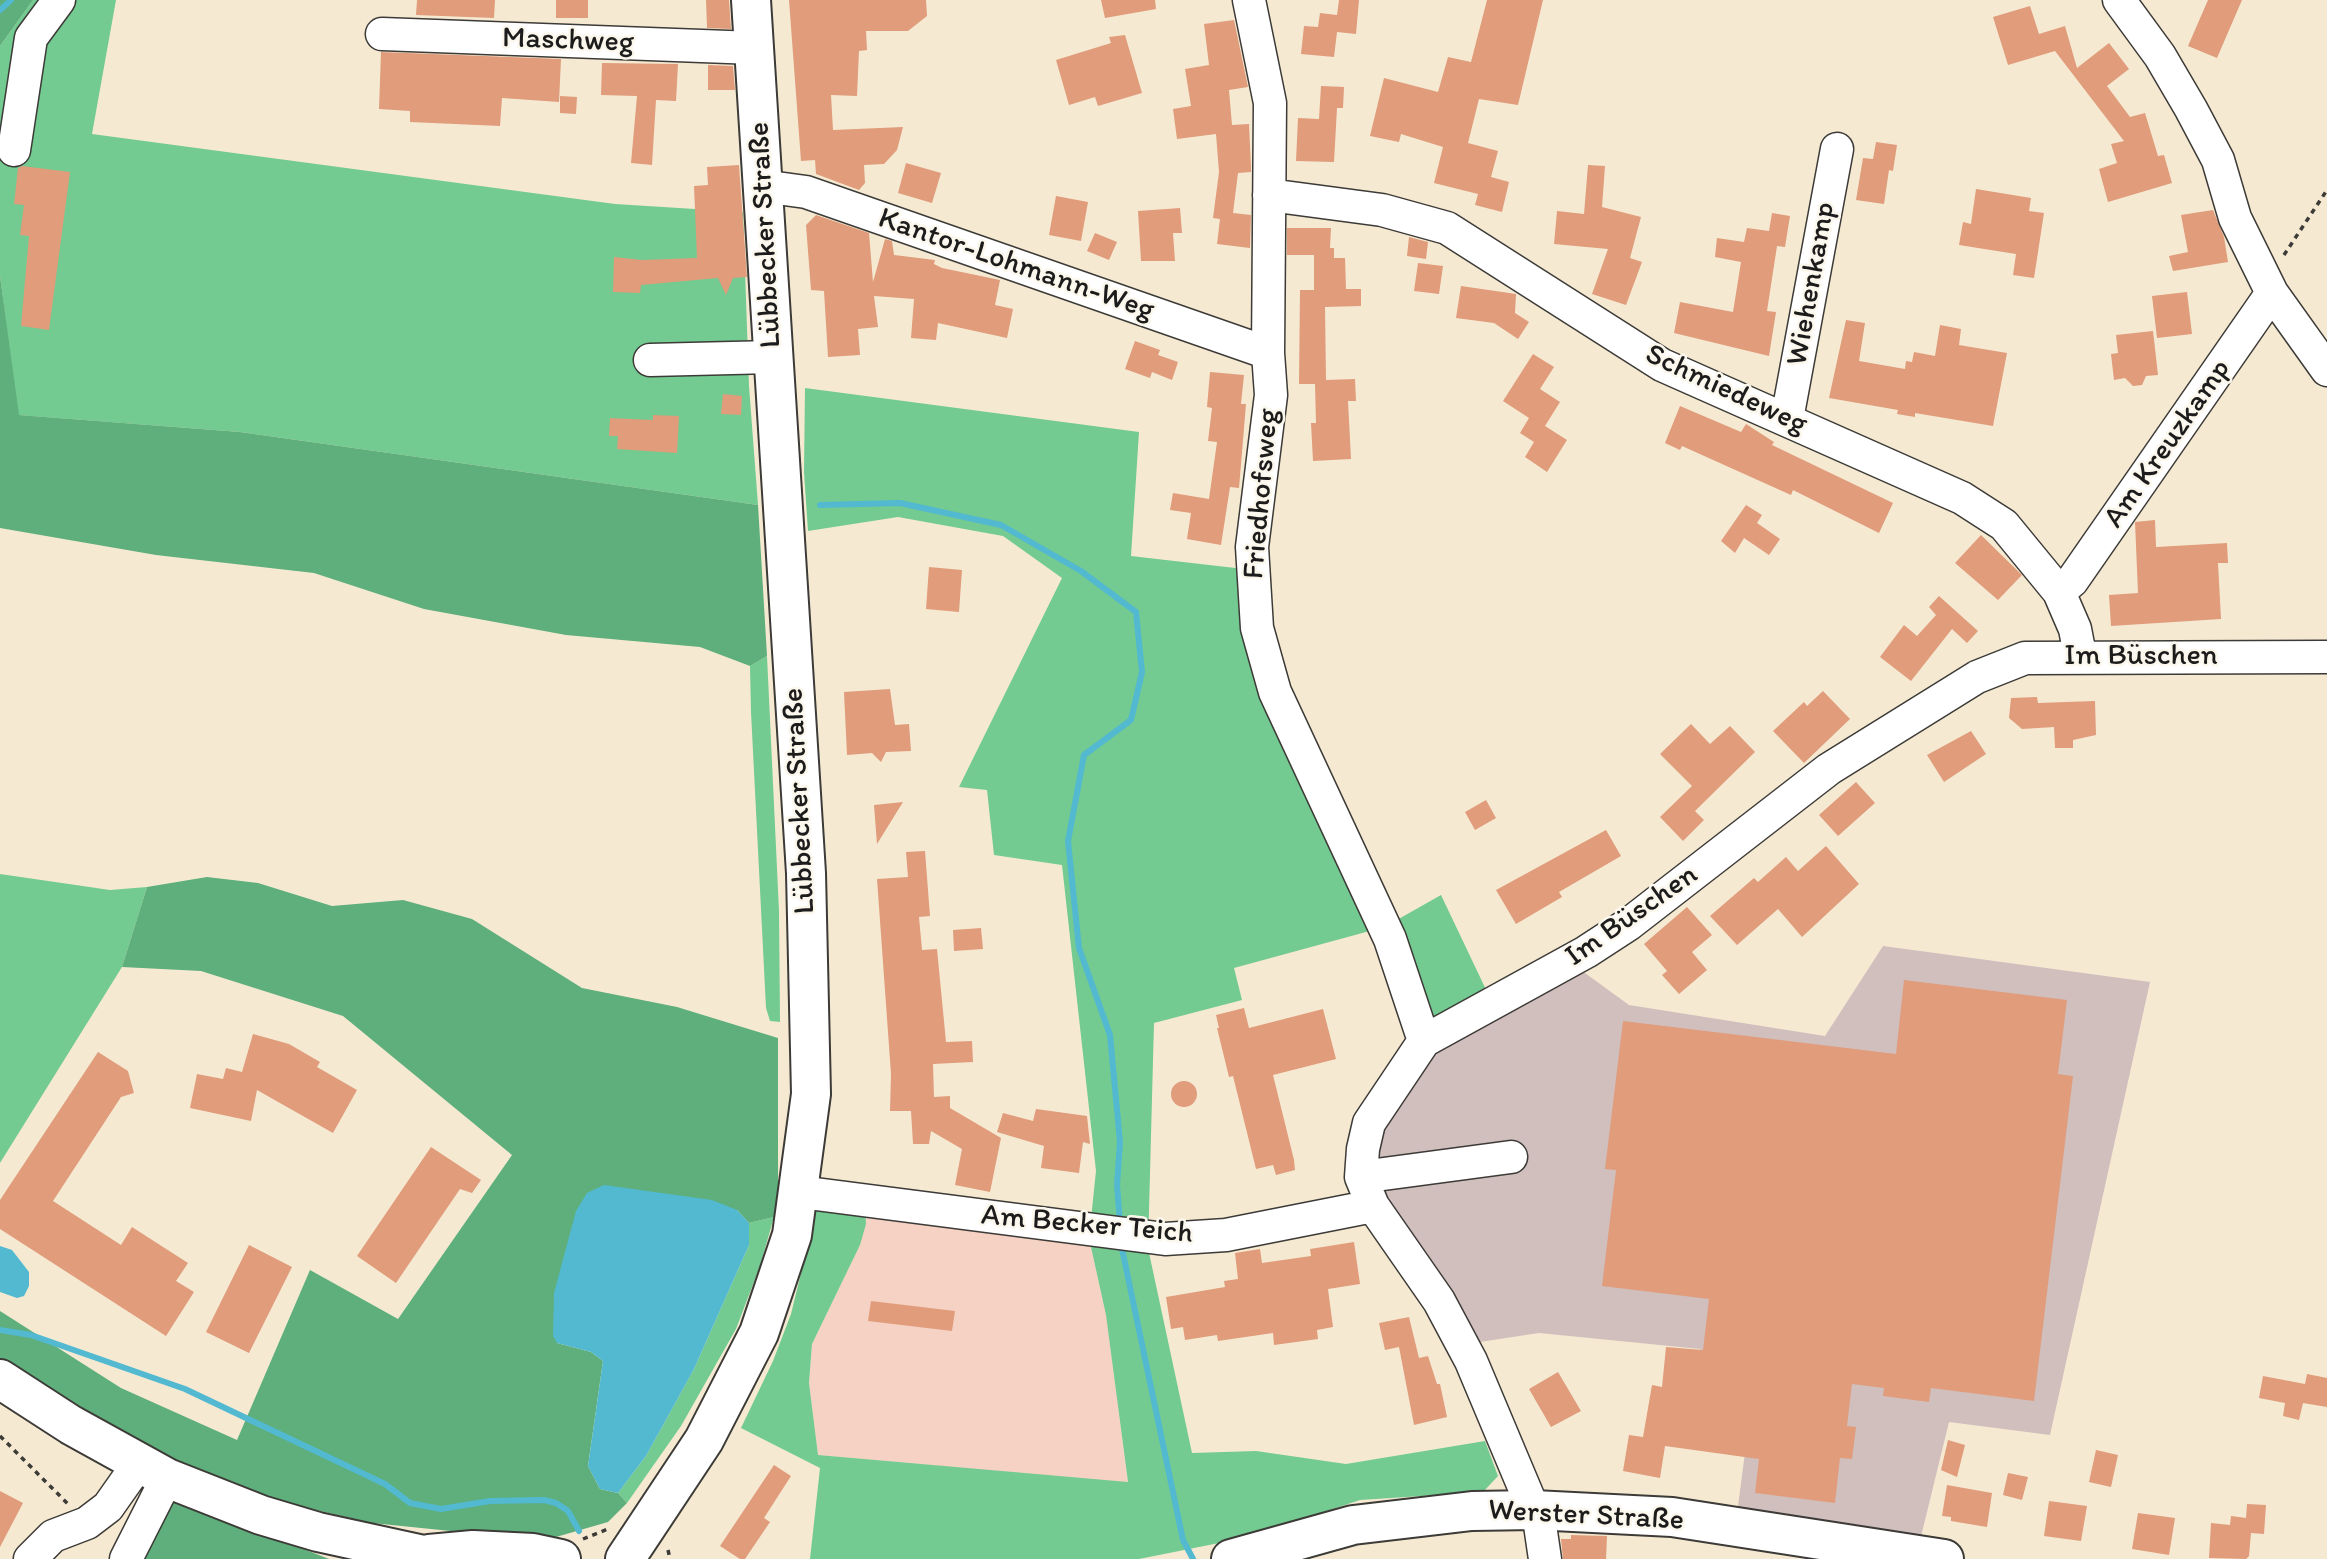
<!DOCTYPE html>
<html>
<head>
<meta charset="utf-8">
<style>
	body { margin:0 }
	canvas { display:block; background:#f5e9d2 }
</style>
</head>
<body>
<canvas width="2327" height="1559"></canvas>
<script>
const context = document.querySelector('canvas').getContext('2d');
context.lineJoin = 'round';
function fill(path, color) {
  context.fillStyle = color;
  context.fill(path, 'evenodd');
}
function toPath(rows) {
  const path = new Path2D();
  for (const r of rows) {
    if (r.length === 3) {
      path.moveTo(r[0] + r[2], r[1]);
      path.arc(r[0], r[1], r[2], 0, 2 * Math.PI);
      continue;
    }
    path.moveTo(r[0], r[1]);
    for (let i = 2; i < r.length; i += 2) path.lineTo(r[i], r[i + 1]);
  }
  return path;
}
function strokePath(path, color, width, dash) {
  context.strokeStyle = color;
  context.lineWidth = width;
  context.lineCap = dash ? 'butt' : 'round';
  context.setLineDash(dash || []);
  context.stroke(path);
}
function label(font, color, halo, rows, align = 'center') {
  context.font = font + ' Itim,sans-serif';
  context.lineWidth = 5;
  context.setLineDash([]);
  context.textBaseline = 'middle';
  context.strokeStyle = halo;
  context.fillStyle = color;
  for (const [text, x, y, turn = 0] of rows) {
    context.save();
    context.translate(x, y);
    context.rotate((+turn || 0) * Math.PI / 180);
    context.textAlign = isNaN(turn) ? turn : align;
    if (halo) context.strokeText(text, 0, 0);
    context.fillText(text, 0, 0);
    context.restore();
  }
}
fill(toPath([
	[865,1209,1089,1238,1106,1315,1128,1483,818,1455,809,1383,812,1344,860,1245]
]), '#f6d2c4');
fill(toPath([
	[1883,946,2150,982,2050,1435,1949,1422,1916,1557,1735,1529,1749,1422,1700,1349,1539,1333,1460,1345,1372,1213,1362,1126,1425,1035,1574,965,1629,1005,1825,1036]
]), '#d1bfbe');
fill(toPath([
	[33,0,116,0,92,134,615,204,743,212,749,386,758,505,240,432,18,415,0,276,0,46],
	[805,388,1139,432,1131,556,1244,569,1245,598,1388,925,1441,895,1490,998,1425,1035,1388,926,1234,968,1242,1000,1154,1023,1148,1248,1192,1453,1256,1451,1346,1464,1485,1441,1498,1476,1483,1492,1360,1500,1249,1537,1139,1559,810,1559,820,1468,741,1428,773,1361,791,1314,818,1204,865,1209,866,1224,860,1245,812,1344,809,1383,818,1455,1128,1482,1106,1315,1089,1238,1096,1171,1062,865,994,855,987,790,959,787,1062,578,1003,536,898,517,808,531,804,472],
	[767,656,779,911,780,1022,770,1021,766,1008,751,712,750,666],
	[0,874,110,890,147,887,122,967,0,1163],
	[774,1217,760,1266,736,1329,681,1426,627,1503,618,1493,646,1456,694,1369,749,1245,749,1223]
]), '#73cb91');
fill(toPath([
	[0,0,33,0,0,46],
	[0,276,19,415,240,432,758,505,767,656,750,666,700,647,566,635,424,609,314,573,156,555,0,528],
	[207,877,258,883,332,906,403,900,472,919,582,988,677,1007,778,1038,778,1197,774,1217,749,1223,737,1210,557,1343,591,1352,603,1361,588,1466,600,1489,618,1493,627,1503,608,1522,556,1537,500,1536,372,1523,246,1494,94,1422,0,1360,0,1311,121,1388,237,1440,310,1270,398,1319,512,1155,343,1016,201,971,122,967,147,887],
	[174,1493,235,1522,329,1559,137,1559]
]), '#5eaf7b');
fill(toPath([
	[604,1185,712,1200,737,1210,749,1223,749,1245,694,1369,646,1456,618,1493,600,1489,588,1466,603,1361,591,1352,557,1343,553,1336,554,1293,576,1211,587,1193],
	[0,1246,12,1250,29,1272,29,1286,24,1296,17,1298,0,1292]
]), '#52b9d1');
strokePath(toPath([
	[0,10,11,0],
	[820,505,900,503,1001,525,1081,571,1136,612,1142,672,1131,720,1084,755,1068,841,1079,948,1110,1035,1120,1142,1117,1185,1120,1223],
	[1121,1244,1183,1540,1193,1559],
	[0,1330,31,1335,185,1389,385,1484,410,1503,441,1509,490,1501,544,1500,556,1503,568,1511,579,1531]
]), '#52b9d1', 6);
fill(toPath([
	[417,0,495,0,494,18,416,15],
	[556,0,588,0,588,18,556,18],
	[706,0,729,0,731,29,707,28],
	[789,0,926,0,927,16,908,31,866,31,867,50,859,51,857,96,831,95,833,130,903,127,897,150,884,164,864,165,865,183,859,190,816,174,815,160,801,161],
	[1101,0,1155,0,1156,9,1105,18],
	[1339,0,1359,0,1356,34,1337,32,1334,57,1301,54,1304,26,1318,27,1320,13,1337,15],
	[1487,0,1543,0,1518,105,1479,99,1468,143,1498,151,1491,177,1509,182,1502,212,1475,205,1478,194,1434,183,1443,147,1401,134,1399,142,1370,136,1384,78,1438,92,1448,57,1471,62],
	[2208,0,2242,0,2217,58,2188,46],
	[2030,6,2039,34,2065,26,2077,68,2109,43,2129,69,2107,86,2130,117,2145,113,2158,156,2164,155,2172,183,2108,202,2099,169,2117,163,2111,144,2124,141,2055,51,2008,65,1993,17],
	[1234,20,1248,87,1229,90,1232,125,1249,124,1251,167,1251,172,1238,173,1233,213,1251,215,1250,248,1217,244,1220,219,1213,218,1219,172,1216,134,1177,139,1173,109,1191,106,1185,69,1209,65,1204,24],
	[1125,35,1142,93,1098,106,1095,97,1069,105,1056,60,1111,43,1109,37],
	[381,52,561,59,559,102,502,98,500,126,410,122,410,111,379,109],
	[602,63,678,64,676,101,656,100,652,165,631,163,637,96,601,95],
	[708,65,733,66,735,90,708,90],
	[1321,86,1344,87,1343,108,1337,108,1334,162,1296,161,1298,118,1319,119],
	[560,96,577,97,576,114,560,113],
	[1876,142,1897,145,1893,171,1889,170,1884,204,1856,200,1863,158,1873,159],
	[906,163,941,173,932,203,898,193],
	[739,165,747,277,733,278,726,295,718,278,641,285,640,293,613,292,614,257,642,260,697,258,694,186,708,185,707,167],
	[1588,165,1605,166,1602,207,1641,217,1630,258,1642,262,1626,305,1592,294,1608,249,1554,244,1557,211,1584,214],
	[22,166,70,172,49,330,21,326,29,236,20,235,24,205,14,204,18,168],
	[1976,189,2031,198,2029,211,2044,213,2034,278,2013,275,2016,254,1959,245,1963,222,1971,224],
	[1056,196,1088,202,1081,241,1049,235],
	[1180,208,1182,233,1173,233,1175,261,1141,261,1138,211],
	[2213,210,2224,237,2228,262,2173,271,2169,256,2188,252,2181,215],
	[1772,213,1790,216,1785,247,1777,246,1767,311,1776,312,1769,356,1674,333,1680,302,1733,312,1741,262,1715,257,1717,238,1744,242,1747,228,1769,231],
	[816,215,869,233,873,282,885,239,892,241,894,255,935,260,934,264,942,268,1000,280,995,305,1013,309,1007,338,938,323,936,340,911,338,914,299,874,296,878,327,858,329,860,355,828,357,824,291,811,290,806,225],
	[1287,228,1331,228,1330,248,1334,248,1334,258,1345,258,1346,289,1361,289,1361,306,1325,307,1326,380,1355,379,1356,401,1348,401,1351,459,1313,461,1311,423,1316,423,1315,384,1299,384,1300,290,1314,290,1314,255,1287,255],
	[1095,233,1117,242,1109,260,1087,251],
	[1409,237,1428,242,1426,259,1407,256],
	[1418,263,1443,266,1439,294,1414,291],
	[1461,286,1516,294,1515,313,1529,322,1518,339,1494,323,1456,318],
	[2187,292,2192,334,2157,338,2152,296],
	[1846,320,1865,323,1859,361,1905,369,1906,361,1912,362,1914,352,1935,356,1940,325,1961,329,1959,345,2007,353,1993,426,1915,413,1915,417,1897,414,1898,410,1829,398],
	[2153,331,2158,375,2146,376,2142,385,2133,386,2125,378,2114,380,2111,354,2118,353,2116,335],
	[1135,341,1160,350,1158,355,1178,362,1172,380,1152,372,1150,378,1125,369],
	[1533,354,1554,367,1540,389,1560,402,1545,426,1567,440,1547,472,1525,457,1534,442,1520,433,1529,418,1503,401],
	[1210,372,1244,375,1241,404,1246,404,1239,488,1230,487,1221,545,1187,539,1191,513,1170,510,1173,493,1209,499,1217,442,1208,441,1212,408,1207,407],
	[723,394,742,396,741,415,721,414],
	[1680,406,1741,432,1746,424,1774,442,1772,445,1893,503,1879,533,1793,490,1791,495,1682,446,1680,450,1665,443],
	[653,415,679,416,677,453,617,449,618,436,609,436,610,418,653,420],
	[1746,505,1762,515,1757,523,1780,539,1769,555,1744,538,1735,553,1721,541],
	[2155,520,2156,547,2227,543,2228,563,2218,563,2221,619,2111,626,2109,595,2138,593,2135,522],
	[1981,535,2022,575,1998,600,1955,563],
	[929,567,962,570,959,612,926,609],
	[1939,596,1978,631,1967,643,1952,629,1911,681,1880,657,1904,625,1917,636,1936,615,1929,607],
	[890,689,895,725,909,724,911,751,886,752,881,762,872,753,847,755,844,692],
	[1823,691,1850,719,1804,763,1773,731,1804,702,1807,706],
	[2037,697,2038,703,2095,701,2096,735,2073,740,2073,748,2055,748,2054,727,2022,729,2009,718,2011,698],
	[1691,724,1710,744,1730,726,1755,752,1695,811,1704,820,1683,841,1660,817,1692,786,1660,754],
	[1971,731,1986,754,1944,782,1927,755],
	[1856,782,1875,803,1838,836,1819,815],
	[1486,800,1496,818,1475,830,1465,812],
	[903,802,877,844,874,805],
	[1606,830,1621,856,1559,892,1562,897,1516,924,1496,890],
	[1826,846,1859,884,1802,937,1778,909,1737,945,1710,916,1754,878,1758,882,1786,857,1798,871],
	[925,851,930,916,919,917,922,950,937,949,946,1042,972,1041,973,1062,933,1064,934,1097,950,1096,950,1108,1001,1138,990,1192,955,1185,962,1149,931,1131,929,1144,913,1144,911,1111,890,1111,891,1074,877,879,908,877,906,852],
	[1687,907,1712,935,1692,952,1707,970,1679,994,1662,975,1667,971,1644,944],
	[981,928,983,949,954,951,953,930],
	[1904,980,2067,1000,2058,1074,2073,1076,2034,1401,1931,1388,1929,1402,1883,1396,1884,1388,1852,1384,1847,1426,1856,1427,1852,1459,1840,1458,1835,1503,1755,1493,1759,1459,1665,1446,1660,1478,1623,1471,1629,1435,1643,1437,1652,1385,1662,1387,1666,1347,1703,1350,1709,1299,1602,1286,1616,1170,1605,1169,1623,1021,1896,1054],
	[1244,1008,1249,1028,1323,1009,1336,1059,1273,1075,1294,1160,1295,1170,1276,1175,1273,1165,1256,1169,1233,1076,1229,1077,1217,1028,1219,1028,1216,1015],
	[253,1034,289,1044,320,1062,317,1067,357,1090,333,1133,257,1090,251,1121,190,1108,197,1074,223,1079,226,1068,242,1072],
	[98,1052,128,1071,134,1093,121,1097,53,1201,121,1245,132,1227,188,1263,176,1281,194,1292,166,1336,0,1229,0,1200],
	[1184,1094,13],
	[1036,1109,1087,1116,1090,1144,1083,1142,1079,1173,1041,1168,1044,1146,997,1132,1003,1113,1033,1121],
	[431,1147,481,1180,472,1193,460,1189,396,1283,357,1256],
	[1354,1242,1360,1284,1328,1289,1333,1327,1317,1330,1318,1339,1274,1345,1273,1333,1218,1341,1217,1335,1185,1340,1183,1327,1171,1329,1166,1297,1225,1287,1224,1281,1238,1279,1235,1253,1260,1249,1262,1263,1311,1256,1310,1249],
	[249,1245,292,1267,249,1353,206,1332],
	[871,1301,955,1311,952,1331,868,1321],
	[1409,1317,1419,1358,1428,1356,1437,1384,1440,1384,1447,1417,1414,1425,1399,1347,1385,1350,1379,1323],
	[1558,1372,1581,1411,1551,1427,1529,1389],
	[2307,1374,2327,1378,2327,1407,2303,1403,2299,1420,2283,1416,2285,1403,2259,1398,2263,1376,2305,1384],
	[1948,1440,1965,1445,1957,1477,1941,1470],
	[2096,1450,2118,1455,2111,1487,2089,1482],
	[774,1465,791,1476,764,1518,770,1522,745,1559,740,1559,720,1546],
	[2008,1473,2028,1477,2022,1500,2003,1495],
	[1947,1485,1992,1493,1987,1527,1951,1521,1951,1517,1942,1516],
	[0,1491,23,1503,0,1547],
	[2049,1501,2087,1506,2081,1541,2044,1536],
	[2247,1504,2266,1505,2264,1534,2251,1533,2249,1556,2246,1559,2209,1558,2211,1523,2230,1525,2231,1516,2246,1518],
	[2138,1513,2175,1518,2169,1555,2132,1549],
	[1571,1535,1607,1536,1606,1559,1563,1559,1561,1539,1571,1539]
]), '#e09c7b');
const minor = toPath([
	[1249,0,1270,103,1268,353,1271,395,1252,547,1257,628,1275,692,1390,939,1424,1041],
	[2119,0,2160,56,2191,109,2218,160,2235,218,2272,293,2327,370],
	[382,34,755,48],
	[14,150,31,38,59,0],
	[762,186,806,192,1268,353],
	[1269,195,1382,210,1447,228,1662,365,1962,498,2004,525,2059,592,2075,629,2080,655],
	[650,360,773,357],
	[1787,419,1837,149],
	[2059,592,2072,581,2272,293],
	[1361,1177,1511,1157],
	[800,1192,1165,1239,1226,1235,1373,1206],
	[30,1559,53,1536,87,1523,108,1507,139,1463],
	[126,1559,167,1478],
	[1545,1559,1540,1525,1471,1361,1439,1301,1373,1206,1361,1177,1363,1149,1369,1123,1424,1041,1586,952,1629,924,1829,769,1977,677,2025,658,2327,657]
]);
const major = toPath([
	[0,1379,71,1425,167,1478,261,1515,318,1532,442,1559],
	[429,1554,473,1550,533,1553,561,1559],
	[625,1559,704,1440,759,1333,792,1235,811,1094,806,873,751,0],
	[1231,1559,1353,1525,1472,1511,1534,1510,1672,1517,1944,1559]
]);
strokePath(minor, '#3d3b37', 35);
strokePath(major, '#3d3b37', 42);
strokePath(toPath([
	[2284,255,2327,190],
	[0,1436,68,1504],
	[583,1539,608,1529],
	[668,1550,670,1559]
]), '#3d3b37', 3.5, [5, 5]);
strokePath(minor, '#fff', 32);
strokePath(major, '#fff', 38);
label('30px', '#1c1c1c', '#fbf7ec', [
	["Maschweg",568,41,2],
	["Lübbecker Straße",766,235,-93],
	["Kantor-Lohmann-Weg",1016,265,19],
	["Wiehenkamp",1812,284,-80],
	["Schmiedeweg",1726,390,25],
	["Am Kreuzkamp",2168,444,-55],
	["Friedhofsweg",1262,494,-85],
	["Im Büschen",2141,656],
	["Lübbecker Straße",800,801,-93],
	["Im Büschen",1632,916,-35],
	["Am Becker Teich",1087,1225,5],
	["Werster Straße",1586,1516,3]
]);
</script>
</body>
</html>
